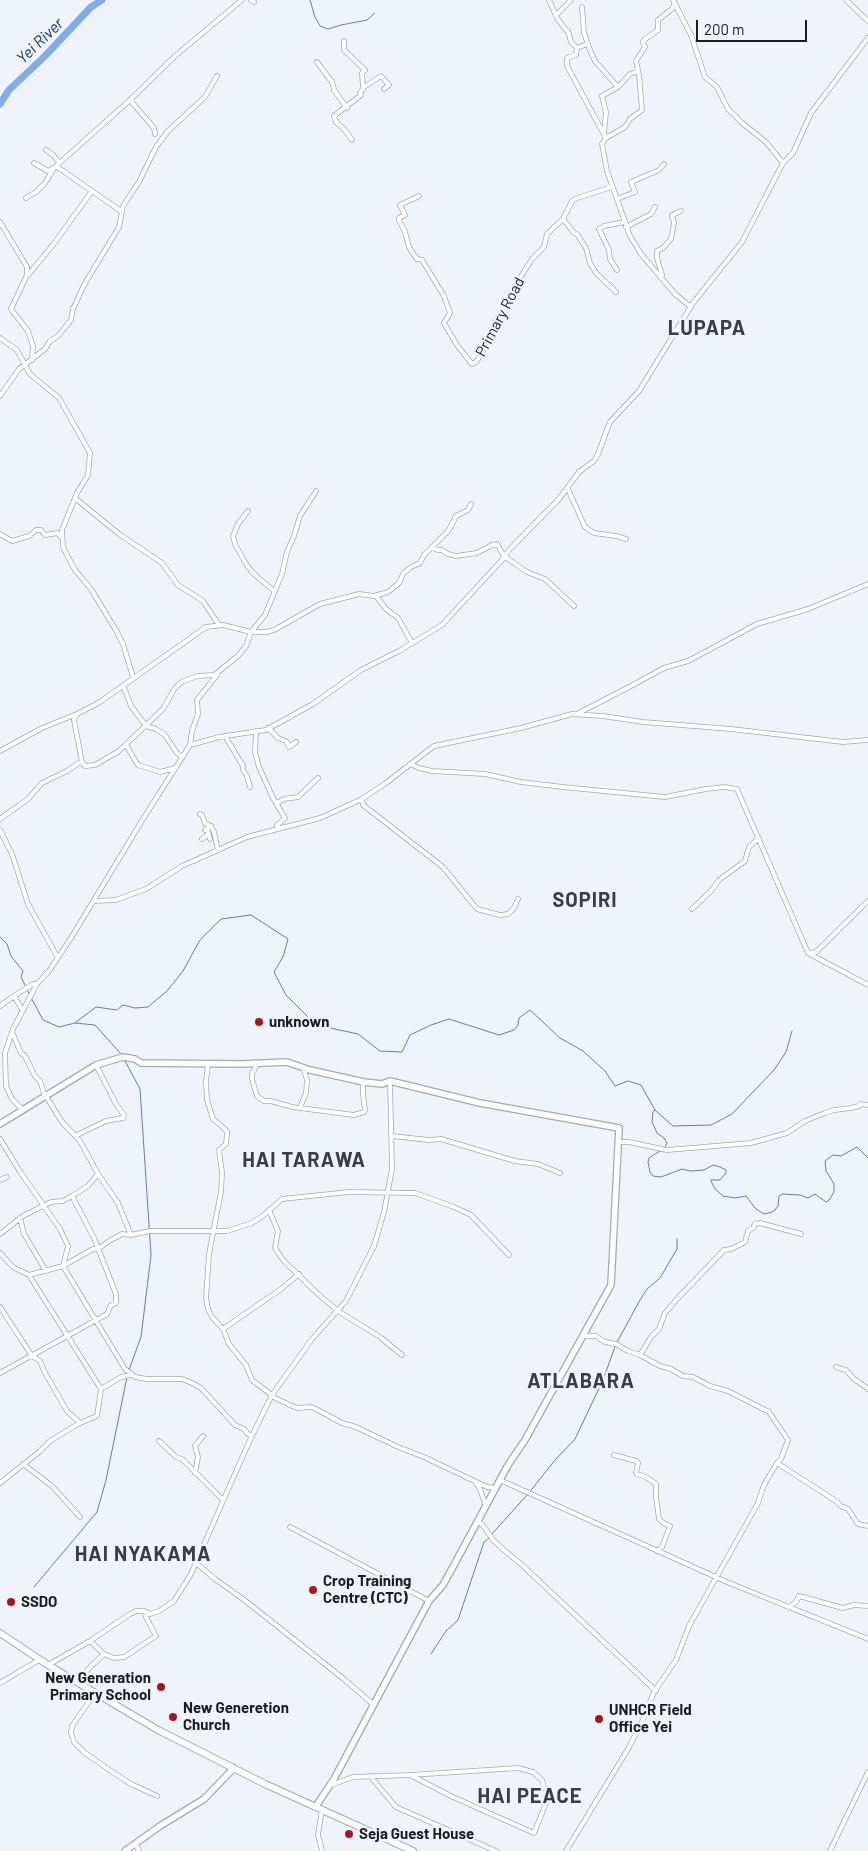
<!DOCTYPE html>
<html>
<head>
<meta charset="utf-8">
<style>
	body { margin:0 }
	#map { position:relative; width:868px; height:1851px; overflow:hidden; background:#eff3fa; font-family:Barlow,sans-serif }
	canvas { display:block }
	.scale { position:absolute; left:696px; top:20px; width:111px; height:22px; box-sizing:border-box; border:2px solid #1a1c1e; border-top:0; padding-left:6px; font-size:15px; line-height:18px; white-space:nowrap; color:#1a1c1e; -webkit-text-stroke:4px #eff3fa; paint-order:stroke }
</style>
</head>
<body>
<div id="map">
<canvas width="868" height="1851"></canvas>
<div class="scale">200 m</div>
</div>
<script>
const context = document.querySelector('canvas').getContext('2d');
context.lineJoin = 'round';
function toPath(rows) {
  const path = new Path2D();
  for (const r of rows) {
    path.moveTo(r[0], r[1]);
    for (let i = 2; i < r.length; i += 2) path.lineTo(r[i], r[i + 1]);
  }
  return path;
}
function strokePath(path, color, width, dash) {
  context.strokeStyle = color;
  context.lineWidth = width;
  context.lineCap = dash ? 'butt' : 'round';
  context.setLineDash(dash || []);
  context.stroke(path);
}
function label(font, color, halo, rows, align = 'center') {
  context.font = font + ' Barlow,sans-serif';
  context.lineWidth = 5;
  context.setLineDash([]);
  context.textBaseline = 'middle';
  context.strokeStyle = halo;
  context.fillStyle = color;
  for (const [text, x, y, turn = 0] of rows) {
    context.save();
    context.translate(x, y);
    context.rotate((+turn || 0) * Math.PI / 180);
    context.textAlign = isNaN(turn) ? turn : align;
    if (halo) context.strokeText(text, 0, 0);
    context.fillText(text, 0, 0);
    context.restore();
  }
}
strokePath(toPath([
	[310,0,315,17,320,26,328,29,341,25,367,20,375,13],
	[0,937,7,944,11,956,23,971,21,977,26,987],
	[27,990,43,1020,59,1027,75,1023,95,1025,122,1055],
	[75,1023,96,1007,117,1010,123,1005,135,1008,148,1007,167,991,183,971,200,940,221,919,251,915,288,939,283,957,274,972,286,995,316,1025,358,1034,380,1051,402,1052,410,1035,431,1025,449,1019,499,1035,514,1030,518,1025,519,1018,530,1010,560,1038,583,1051,605,1071,615,1086,628,1081,641,1085,655,1110,673,1126,711,1125,732,1114,774,1070,786,1052,792,1031],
	[124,1059,140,1089,151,1255,141,1337,129,1370],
	[655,1110,653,1112,652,1122,657,1133,664,1138,667,1143,664,1149],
	[660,1151,649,1158,648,1162,650,1172,653,1176,661,1177,682,1169,690,1171,704,1170,713,1165,720,1167,726,1170,726,1173,720,1180,711,1180,711,1181,715,1189,723,1196,735,1198,746,1196,756,1209,764,1214,772,1212,775,1210,778,1206,779,1196,782,1194,800,1195,808,1198,815,1194,826,1202,829,1200,834,1192,834,1184,826,1171,825,1161,833,1155,841,1156,857,1147,868,1158],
	[491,1535,528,1494,555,1460,575,1439,603,1380,616,1344,640,1300,647,1289,660,1278,677,1249,677,1239],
	[34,1587,97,1512,106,1480,127,1377],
	[431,1654,446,1631,458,1620,484,1542,489,1538]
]), '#657fae', 1);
strokePath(toPath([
	[0,104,9,90,45,56,91,7,102,0]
]), '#85aaeb', 7);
const street = toPath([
	[251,0,254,2],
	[549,0,557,18,566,30,568,31,571,42,577,48],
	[673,0,691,35,705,77,717,87,728,109,741,122,766,142,783,163],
	[846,0,868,21],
	[675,3,672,9,658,20,658,30,644,40,643,42,645,47,636,61,639,75,642,110,630,119,625,127,606,138,602,144,607,171,630,236,641,254,675,294,691,307],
	[582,7,584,33,590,50,595,61,618,87],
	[556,15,571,0],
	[344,41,344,50,365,70,362,73,363,89],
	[587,44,577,48,576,55,567,58,567,66,606,138],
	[317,62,332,82,334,90,347,108],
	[604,133,606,112,602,96,618,87,630,74,638,71],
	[155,134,154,128,130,100,175,56,242,0],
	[352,140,345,130,336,122,334,116,361,95,360,93,364,87,381,76,389,85,384,89],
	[46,150,53,155,59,162],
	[34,163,48,171,54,168],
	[612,187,577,198,572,201,563,219,574,233,577,234,586,248,590,263,596,273,616,292],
	[92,191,121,211],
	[419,196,400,205,405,215,399,218,399,220,405,232,409,247,414,255,417,259,422,260,444,296,450,313,444,323,457,345,472,364,476,362,487,345,495,321,510,300,518,281,532,259,544,247,547,234,563,219],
	[26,198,36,192,45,183,54,168,130,100],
	[617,199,635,192,631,182,659,170,664,164],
	[0,222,27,267,27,275,11,309,28,331,33,346,32,360],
	[626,227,651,214,655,207],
	[617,270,610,259,609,250,599,229,604,226,624,222],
	[28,275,53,245,92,191,56,166],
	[662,275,657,258,657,251,664,247,671,239,674,223,672,215,681,211],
	[0,338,17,350,30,374,59,398,90,453,88,475,77,493,62,530,63,547,75,570,91,589,117,632,123,644,133,677],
	[0,396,19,369,45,349,50,341,58,336,71,320,73,309,84,285,119,227,123,206,139,182,156,147,168,131,205,97,217,76],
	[568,489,585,527,594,533,616,536,626,539],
	[75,498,119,534,162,563,178,585,203,601,219,625],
	[248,511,238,524,233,536,235,544,246,564,253,573,274,591],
	[0,534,12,541,29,536,36,530,41,530,45,535,58,533,61,537],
	[432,548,438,550,442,550,448,554,456,556,477,553,492,545,497,544,504,556,527,572,545,579,574,606],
	[376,596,386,609,398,618,412,643],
	[123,685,131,706,146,726,156,729,165,735,177,753,183,757],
	[77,714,74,720,82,762],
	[577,714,631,686,664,668,688,661,703,653,757,624,808,609,868,584],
	[268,728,278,738,286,741,289,747,296,742],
	[256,731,255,752,259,767,273,798,285,818,277,825,280,828],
	[225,736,243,766,243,770,247,776,250,787],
	[126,745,138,765,160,772,175,768],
	[190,745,192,731,198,714,197,700,217,675],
	[0,751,42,728,77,714,100,702,206,627,223,625,251,632,267,632,274,630,320,604,359,594,374,596,388,592,399,583,403,574,411,567,420,563,424,555,449,530,456,516,468,510,471,504],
	[410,764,419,768,432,771,485,774,521,782,563,787,665,797,706,789,724,787,737,789,808,953,816,952,868,901],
	[362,799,363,805,443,867,477,909,500,915,508,914,514,908,518,899],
	[277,803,284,799,298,797,318,778],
	[200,814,202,815,205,823,211,826],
	[0,819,28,799,42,783,67,771,79,763,82,762,85,766,95,765,119,751,163,709,175,688,183,681,198,676,214,675,238,656,246,646,251,632,265,615,282,574,287,552,294,536,300,516,316,491],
	[207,829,210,839],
	[0,830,12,854,28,904,58,958],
	[205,830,211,826,214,832,218,850],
	[202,839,209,834],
	[94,901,116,900,146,889,182,866,247,837,320,818,362,799,386,783,434,746,521,728,572,714,603,716,643,722,731,729,843,742,868,740],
	[692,909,712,890,719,880,745,861,749,847,759,838],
	[808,953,868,985],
	[14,996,33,984,37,984],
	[0,1006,14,996,23,1011],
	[12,1032,21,1053,25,1056,35,1076,40,1081,44,1093,62,1122,80,1141,98,1174,118,1203,131,1235],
	[208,1064,206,1082,207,1100,213,1119,227,1131,227,1135,226,1144,219,1150,222,1173,221,1192,209,1254,206,1298,208,1309,212,1317,223,1329,229,1344,246,1365,252,1380,277,1399,290,1405,297,1408,311,1407,316,1409,342,1423,356,1427,398,1447,424,1457,487,1487,495,1488],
	[257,1064,252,1074,252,1079,257,1096,264,1101,271,1101,292,1107,354,1115,364,1112,365,1110,363,1094,363,1081],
	[300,1108,306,1093,307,1080,303,1067],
	[22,1109,12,1099,6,1086,5,1053,13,1029,37,984,49,971,71,938,143,819,190,745,219,737,266,730,313,704,361,670,399,651,442,625,502,560,509,550,559,499,579,472,594,461,598,454,610,422,639,391,693,303,742,242,783,163,793,153,811,113,868,38],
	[75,1136,106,1121,123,1118,124,1115,116,1104,96,1065],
	[392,1136,429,1140,441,1139,515,1161,538,1164,560,1173],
	[0,1139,21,1173,60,1229,68,1246,63,1266,125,1369,135,1377,147,1379,182,1379,194,1384,201,1388,235,1425,244,1429,248,1434,252,1436],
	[618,1142,629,1142,667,1150,751,1143,787,1133,805,1121,825,1113,834,1110,851,1108,859,1106,860,1104,868,1105],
	[0,1180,7,1177],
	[269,1210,278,1231,275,1248,283,1260,318,1294,338,1311,380,1337,402,1355],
	[20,1218,24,1234,46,1271],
	[0,1234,23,1216,51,1202,63,1201,72,1196,88,1186,98,1174],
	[0,1253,13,1267,29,1275,101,1389,97,1416,78,1424,50,1441,39,1452,0,1483],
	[29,1275,63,1266,93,1249,98,1249,109,1241,122,1234,131,1235,150,1231,227,1231,252,1223,264,1215,282,1199,349,1192,415,1193,454,1207,471,1215,509,1255],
	[0,1307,32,1356,40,1361,44,1371,67,1411,80,1423],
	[223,1329,281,1289,299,1274],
	[584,1334,586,1336,596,1336,605,1342,616,1344,628,1351,640,1355,651,1337,659,1329,665,1313,678,1298,724,1250,731,1249,745,1242,748,1231,753,1228,755,1224,760,1223,801,1234],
	[836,1367,846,1370,853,1378,868,1389],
	[0,1373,107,1314,111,1305,116,1303,116,1294,94,1238,72,1196],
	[101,1389,121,1377,131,1375],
	[159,1441,176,1457,182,1459,223,1500],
	[614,1455,636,1461,638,1463,636,1473,637,1474,646,1477,656,1484,656,1497,659,1519,662,1522,670,1526,662,1547,657,1551],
	[777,1463,836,1501,841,1506,848,1509,858,1524,868,1526],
	[23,1464,52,1486,80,1517],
	[195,1473,198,1457,195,1446,203,1436],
	[500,1480,727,1582,868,1639],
	[476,1483,479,1487,486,1506],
	[477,1522,482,1524,493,1540,504,1550,522,1565,656,1691],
	[290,1527,429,1601],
	[196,1563,215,1579,247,1602,345,1680,374,1705],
	[789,1607,796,1602,799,1596,843,1608,854,1605,868,1606],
	[90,1641,104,1654,114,1658,124,1657,156,1636,146,1617,147,1612],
	[48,1665,90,1641,130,1614,136,1611,144,1611,150,1614,159,1611,174,1601,191,1574,249,1442,272,1395,312,1339,346,1301,374,1246,384,1212,392,1169,390,1081],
	[0,1683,39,1660],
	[80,1684,88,1669,104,1654],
	[95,1693,72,1726,71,1733,74,1742,85,1753,111,1771,131,1784,157,1796],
	[370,1776,396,1807,496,1851],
	[331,1785,353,1777,410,1775,518,1768,533,1772,542,1780,547,1795,546,1803,534,1833,453,1797,410,1775],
	[135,1843,139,1851],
	[322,1851,318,1835,322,1809],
	[566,1851,628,1749,642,1722,654,1692,676,1660,689,1626,758,1503,764,1485,777,1463,781,1459,788,1440,769,1412,728,1391,710,1386,693,1377,683,1376,671,1369,660,1366,640,1355],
	[830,1851,868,1772]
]);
const secondary = toPath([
	[0,1124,96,1065,123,1057,135,1059,141,1063,242,1064,287,1062,310,1070,364,1082,382,1084,390,1081,480,1103,619,1128,611,1285,525,1440,508,1465,454,1565,443,1585,429,1601,334,1779,316,1806],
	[125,1851,160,1826,204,1799,234,1768]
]);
const primary = toPath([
	[0,1633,48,1665,158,1730,265,1784,413,1851]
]);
strokePath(street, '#a5a9b0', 5.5);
strokePath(secondary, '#a5a9b0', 8);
strokePath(primary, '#a5a9b0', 8);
strokePath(street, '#fff', 4);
strokePath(secondary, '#fff', 5.5);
strokePath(primary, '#fff', 6);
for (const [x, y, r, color] of [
	[259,1022,5,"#a9151c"],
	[313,1590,5,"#a9151c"],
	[11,1602,5,"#a9151c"],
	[161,1687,5,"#a9151c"],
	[173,1717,5,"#a9151c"],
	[599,1719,5,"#a9151c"],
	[349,1834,5,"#a9151c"]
]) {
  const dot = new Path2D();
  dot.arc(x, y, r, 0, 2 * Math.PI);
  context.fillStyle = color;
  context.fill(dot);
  strokePath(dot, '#eff3fa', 2);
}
label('15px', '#1a1c1e', '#eff3fa', [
	["Primary Road",500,317,-62]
]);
label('bold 15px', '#1a1c1e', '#eff3fa', [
	["unknown",269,1022],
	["Crop Training",323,1581],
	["Centre (CTC)",323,1598],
	["SSDO",21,1602],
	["New Generation",151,1678,"right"],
	["Primary School",151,1695,"right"],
	["New Generetion",183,1708],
	["Church",183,1725],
	["UNHCR Field",609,1710],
	["Office Yei",609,1727],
	["Seja Guest House",359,1834]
], 'left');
label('italic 16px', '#0a347e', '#eff3fa', [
	["Yei River",40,41,-44]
]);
context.letterSpacing = '1px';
label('bold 20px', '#3a3d43', '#eff3fa', [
	["LUPAPA",707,328],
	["SOPIRI",585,900],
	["HAI TARAWA",304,1160],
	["ATLABARA",581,1381],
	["HAI NYAKAMA",143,1554],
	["HAI PEACE",530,1796]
]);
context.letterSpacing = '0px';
</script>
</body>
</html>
